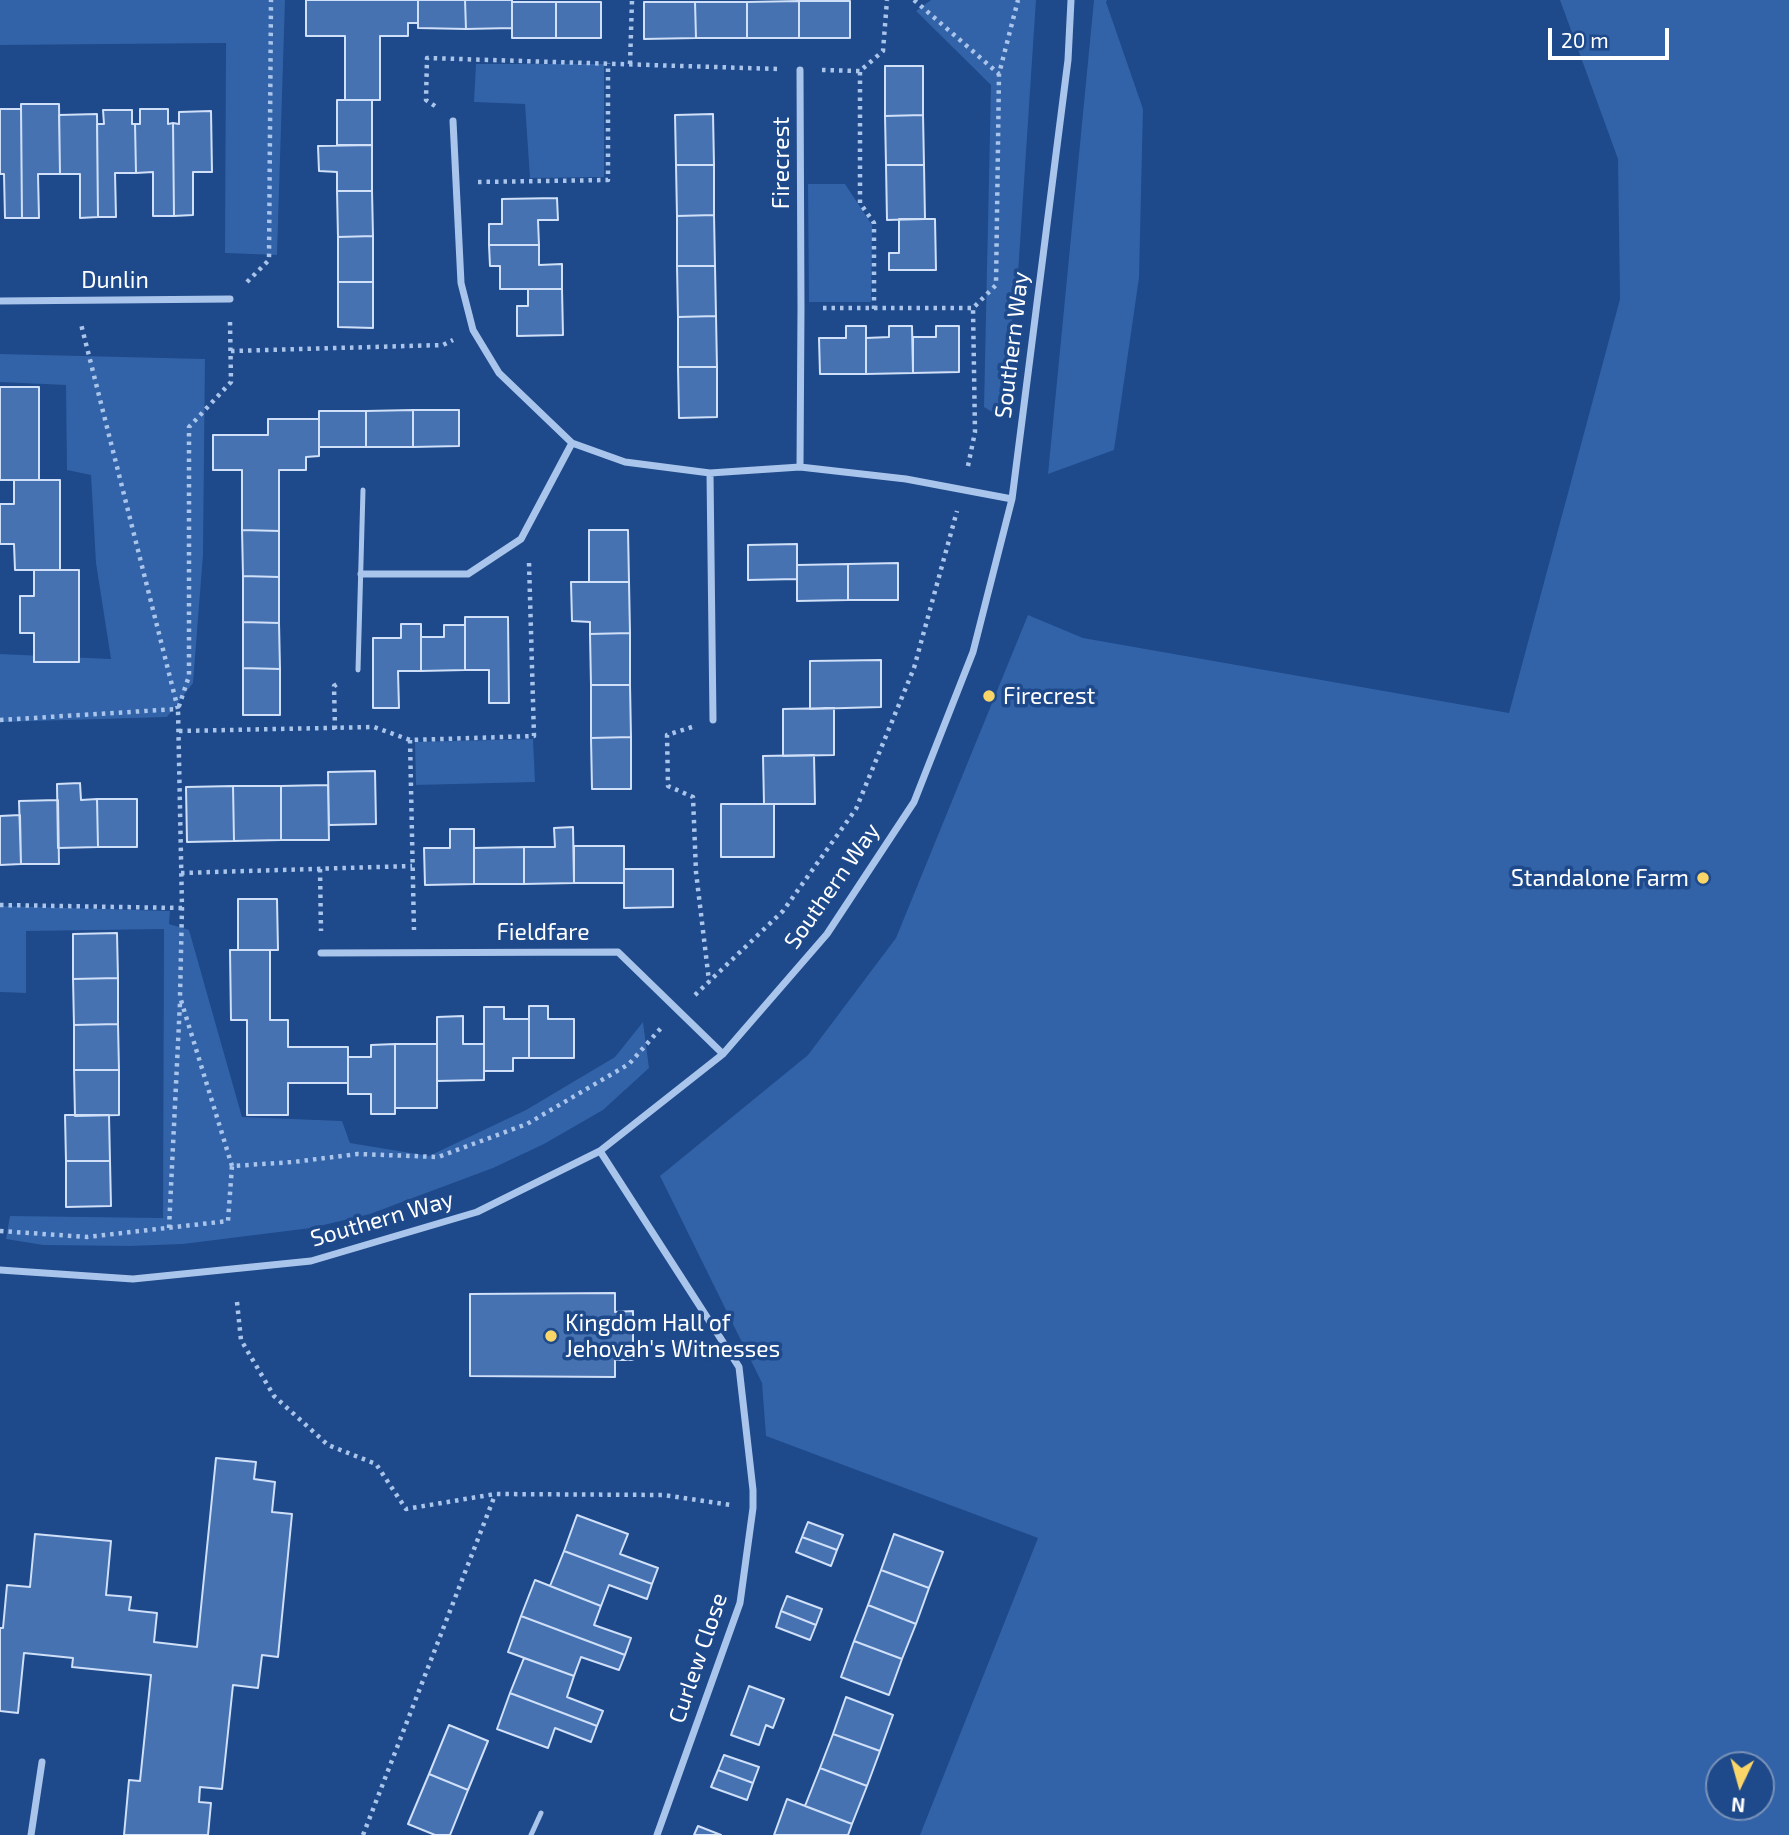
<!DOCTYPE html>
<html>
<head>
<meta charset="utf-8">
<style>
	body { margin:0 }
	#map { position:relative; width:1789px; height:1835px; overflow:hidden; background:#1e498a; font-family:"Exo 2",sans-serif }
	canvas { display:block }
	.north { position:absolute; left:1705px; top:1751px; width:70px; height:70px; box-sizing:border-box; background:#1e498a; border:2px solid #7892b9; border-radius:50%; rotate:185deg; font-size:19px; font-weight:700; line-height:28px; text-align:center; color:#fff }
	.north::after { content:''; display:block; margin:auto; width:24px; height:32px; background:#fad669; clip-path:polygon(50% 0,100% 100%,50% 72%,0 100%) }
	.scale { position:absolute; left:1548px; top:28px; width:121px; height:32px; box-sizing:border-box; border:4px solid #fff; border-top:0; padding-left:9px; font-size:21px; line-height:24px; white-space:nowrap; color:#fff; -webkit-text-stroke:5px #1e498a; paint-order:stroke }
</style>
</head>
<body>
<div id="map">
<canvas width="1789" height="1835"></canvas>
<div class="north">N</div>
<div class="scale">20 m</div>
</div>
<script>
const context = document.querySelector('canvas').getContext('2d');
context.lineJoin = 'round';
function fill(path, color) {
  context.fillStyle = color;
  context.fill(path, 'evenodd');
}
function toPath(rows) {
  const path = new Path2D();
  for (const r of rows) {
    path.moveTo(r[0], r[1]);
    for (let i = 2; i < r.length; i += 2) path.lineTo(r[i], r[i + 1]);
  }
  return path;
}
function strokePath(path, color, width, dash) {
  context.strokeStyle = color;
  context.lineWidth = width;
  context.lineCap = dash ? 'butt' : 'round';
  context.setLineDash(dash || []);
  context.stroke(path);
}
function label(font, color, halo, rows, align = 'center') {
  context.font = font + ' "Exo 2",sans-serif';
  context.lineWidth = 7;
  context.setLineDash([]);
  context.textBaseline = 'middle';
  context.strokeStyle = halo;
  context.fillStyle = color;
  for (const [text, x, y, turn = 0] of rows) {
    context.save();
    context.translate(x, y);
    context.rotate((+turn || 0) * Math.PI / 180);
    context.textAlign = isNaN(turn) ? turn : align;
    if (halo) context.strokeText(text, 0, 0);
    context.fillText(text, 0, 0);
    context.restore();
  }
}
fill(toPath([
	[0,0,285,0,277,255,225,253,226,43,0,45],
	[931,0,1036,0,1017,289,997,415,984,407,991,85,916,11],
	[1094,0,1107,0,1106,2,1143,109,1139,278,1114,450,1048,474],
	[1560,0,1789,0,1789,1835,920,1835,1038,1538,766,1436,762,1383,660,1176,808,1055,896,938,1028,615,1083,638,1509,713,1620,299,1618,159],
	[1719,1765,1761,1765,1761,1807,1719,1807],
	[476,64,604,64,604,177,530,178,525,104,474,102],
	[808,184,845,184,872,225,871,302,809,302],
	[0,354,205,359,203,555,193,683,167,717,0,722,0,654,111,659,96,563,91,475,67,470,66,385,0,382],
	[533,739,535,782,416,785,415,742],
	[0,906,170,911,169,924,189,930,242,1117,342,1121,350,1143,429,1156,526,1110,615,1057,643,1022,649,1068,603,1110,544,1144,493,1168,370,1214,311,1228,183,1244,130,1246,43,1245,6,1239,10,1216,163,1218,164,929,26,931,26,993,0,992]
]), '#3262a7');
const building = toPath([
	[306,0,418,0,418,23,408,23,408,36,380,36,380,100,345,100,345,36,306,36,306,0],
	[418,0,465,0,466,29,418,28,418,0],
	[465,0,512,0,512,28,466,29,465,0],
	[799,1,850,1,850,38,799,38,799,1],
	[799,1,799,38,747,38,747,2,799,1],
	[512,2,556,2,556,38,512,38,512,2],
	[556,2,601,2,601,38,556,38,556,2],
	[644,2,695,2,696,38,644,39,644,2],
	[695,2,747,2,747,38,696,38,695,2],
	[885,66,923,66,923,115,885,116,885,66],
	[337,100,372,100,372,145,337,145,337,100],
	[21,104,59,104,60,174,38,174,39,218,22,218,21,104],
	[0,109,21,109,22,218,5,218,4,174,0,174,0,109],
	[140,109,168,109,168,124,173,123,174,216,153,216,153,172,136,173,135,124,140,124,140,109],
	[103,110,132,110,132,124,135,124,136,173,115,173,116,217,98,217,97,124,104,124,103,110],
	[211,111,212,172,193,172,193,215,174,216,173,123,179,124,179,112,211,111],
	[97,114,98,217,80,218,80,174,60,174,59,115,97,114],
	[713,114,714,165,676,165,675,115,713,114],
	[923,115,924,165,886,165,885,116,923,115],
	[372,145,372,191,337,191,337,172,319,171,318,146,372,145],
	[676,165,714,165,714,215,677,216,676,165],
	[886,165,924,165,925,219,887,220,886,165],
	[337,191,372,191,373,236,338,237,337,191],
	[557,198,558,220,538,220,539,245,489,245,489,224,502,224,502,199,557,198],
	[714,215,715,266,677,266,677,216,714,215],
	[899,219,935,219,936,270,889,270,889,253,899,253,899,219],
	[373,236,373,282,338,282,338,237,373,236],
	[489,245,539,245,539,265,562,264,562,289,500,289,500,266,490,266,489,245],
	[677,266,715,266,716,316,678,317,677,266],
	[338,282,373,282,373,328,338,327,338,282],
	[528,289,562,289,563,335,517,336,517,306,528,306,528,289],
	[716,316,717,367,678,367,678,317,716,316],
	[846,326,866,326,866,374,820,374,819,338,846,338,846,326],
	[889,326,912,326,913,373,866,374,866,338,889,337,889,326],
	[936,326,959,326,959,372,913,373,913,337,936,337,936,326],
	[678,367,717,367,717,417,679,418,678,367],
	[0,387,39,387,39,480,0,480,0,387],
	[413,410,459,410,459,446,413,447,413,410],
	[413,410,413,447,366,447,366,411,413,410],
	[319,411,366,411,366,447,319,447,319,411],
	[268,419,319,419,319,456,306,457,306,470,279,470,279,531,242,530,242,470,213,470,213,435,268,435,268,419],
	[14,480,60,480,60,570,15,570,14,544,0,544,0,504,14,504,14,480],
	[242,530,279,531,279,577,243,576,242,530],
	[589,530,628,530,629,582,589,582,589,530],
	[797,544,797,579,748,580,748,545,797,544],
	[898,563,898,600,848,600,848,564,898,563],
	[848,564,848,600,797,601,797,565,848,564],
	[34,570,79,570,79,662,34,662,34,633,20,633,20,596,34,596,34,570],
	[243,576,279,577,279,623,243,622,243,576],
	[571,582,629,582,630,633,590,634,590,622,572,621,571,582],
	[465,617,508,617,509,703,489,703,489,670,465,670,465,617],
	[243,622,279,623,280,669,243,668,243,622],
	[401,624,421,624,421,671,398,671,399,708,373,708,373,638,401,638,401,624],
	[444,625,465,625,465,670,421,671,421,637,444,637,444,625],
	[630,633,630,685,591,685,590,634,630,633],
	[881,660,881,707,810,709,810,661,881,660],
	[243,668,280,669,280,715,243,715,243,668],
	[591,685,630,685,631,737,591,738,591,685],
	[834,708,834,755,783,756,783,709,834,708],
	[631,737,631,789,592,789,591,738,631,737],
	[814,755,815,804,764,804,763,756,814,755],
	[375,771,376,824,329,825,328,772,375,771],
	[80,783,81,800,97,799,98,847,58,848,57,784,80,783],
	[328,785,329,840,281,840,281,786,328,785],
	[233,786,281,786,281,840,234,841,233,786],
	[233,786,234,841,187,842,186,787,233,786],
	[97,799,137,799,137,847,98,847,97,799],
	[58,800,59,864,21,864,19,801,58,800],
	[721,804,774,804,774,857,721,857,721,804],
	[20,815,21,864,0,865,0,816,20,815],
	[573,827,574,883,524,884,524,847,555,847,554,828,573,827],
	[450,829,474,829,474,884,425,885,424,848,450,848,450,829],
	[574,846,624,846,624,883,574,883,574,846],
	[524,847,524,884,474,884,474,848,524,847],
	[624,869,673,869,673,907,624,908,624,869],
	[238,899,277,899,278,950,238,950,238,899],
	[117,933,118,978,73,979,73,934,117,933],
	[230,950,270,950,270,1020,288,1020,288,1047,348,1047,348,1083,288,1083,288,1115,247,1115,247,1020,231,1020,230,950],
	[118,978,118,1024,74,1025,73,979,118,978],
	[529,1006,548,1006,548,1019,574,1019,574,1058,529,1058,529,1006],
	[484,1007,504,1007,504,1019,529,1019,529,1058,513,1058,513,1071,484,1071,484,1007],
	[463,1016,463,1044,484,1044,484,1080,437,1081,437,1017,463,1016],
	[118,1024,119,1070,74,1070,74,1025,118,1024],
	[395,1044,395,1114,371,1114,371,1094,348,1094,348,1057,371,1057,371,1045,395,1044],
	[395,1044,437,1044,437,1108,395,1108,395,1044],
	[74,1070,119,1070,119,1115,75,1116,74,1070],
	[65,1115,109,1115,110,1161,66,1161,65,1115],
	[66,1161,110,1161,111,1206,66,1207,66,1161],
	[615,1293,615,1312,633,1311,633,1360,615,1360,615,1377,470,1376,470,1294,615,1293],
	[216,1458,256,1462,254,1479,275,1482,272,1512,292,1514,278,1657,262,1655,258,1688,233,1685,222,1789,200,1787,199,1802,211,1803,208,1835,124,1835,129,1780,140,1781,151,1675,72,1667,73,1658,24,1653,18,1713,0,1711,0,1628,3,1628,7,1585,30,1587,35,1534,111,1541,106,1595,131,1597,129,1610,157,1613,154,1642,197,1647,216,1458],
	[577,1515,628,1534,620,1554,658,1568,652,1584,564,1551,577,1515],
	[808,1522,843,1535,837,1550,802,1537,808,1522],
	[894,1534,943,1552,929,1588,881,1570,894,1534],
	[802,1537,837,1550,831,1566,796,1552,802,1537],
	[564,1551,652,1584,647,1599,609,1585,601,1606,550,1586,564,1551],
	[881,1570,929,1588,916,1624,868,1605,881,1570],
	[535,1580,601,1606,594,1625,631,1638,625,1655,521,1616,535,1580],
	[787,1596,822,1609,816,1625,781,1611,787,1596],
	[868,1605,916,1624,902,1659,854,1641,868,1605],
	[781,1611,816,1625,810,1640,776,1627,781,1611],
	[521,1616,625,1655,619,1670,581,1657,574,1676,508,1652,521,1616],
	[854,1641,902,1659,889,1695,841,1677,854,1641],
	[524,1658,574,1676,567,1697,603,1711,597,1726,510,1693,524,1658],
	[749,1686,784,1699,773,1728,766,1725,759,1745,731,1735,749,1686],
	[510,1693,597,1726,591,1742,555,1728,548,1748,497,1729,510,1693],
	[846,1697,893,1715,880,1751,833,1734,846,1697],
	[449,1725,488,1741,468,1790,429,1774,449,1725],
	[833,1734,880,1751,867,1786,820,1768,833,1734],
	[724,1755,759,1767,753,1783,718,1770,724,1755],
	[820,1768,867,1786,852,1824,805,1806,820,1768],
	[718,1770,753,1783,747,1800,711,1787,718,1770],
	[429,1774,468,1790,450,1835,435,1835,408,1824,429,1774],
	[787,1799,852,1824,848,1835,774,1835,787,1799],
	[698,1826,721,1835,694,1835,698,1826]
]);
fill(building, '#4772b2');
strokePath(building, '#cfe0f8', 2);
strokePath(toPath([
	[914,0,999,74],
	[630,64,632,0],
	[822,70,860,71],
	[435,106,426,100,427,58,778,69],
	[478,182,608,180,608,63],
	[247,282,269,260,271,0],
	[823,308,973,308],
	[874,309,874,223,860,203,860,71,883,51,887,0],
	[230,322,231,382,189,427,189,676,178,709,182,908,180,997,232,1166],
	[231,351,443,345,453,340],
	[968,466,975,432,973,308,996,285,999,74,1018,0],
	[0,720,178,709,81,324],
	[692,727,667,735,668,786,693,797,696,872,709,981],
	[335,729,334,686,339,683],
	[179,731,374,727,410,740,534,736,529,562],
	[410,740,414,930],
	[320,869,321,931],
	[181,873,412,866],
	[0,905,182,908],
	[695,995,783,911,856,809,914,668,957,511],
	[169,1228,180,1002],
	[0,1231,87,1237,228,1221,232,1166,293,1162,358,1154,438,1157,527,1124,629,1064,661,1028],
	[237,1302,241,1340,274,1396,328,1445,376,1464,406,1509,495,1494,663,1495,731,1505],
	[363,1835,495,1495]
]), '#aac5eb', 4.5, [3.5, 5]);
strokePath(toPath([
	[358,670,363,490],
	[531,1835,541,1813]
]), '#aac5eb', 5);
strokePath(toPath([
	[453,121,461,283,473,330,499,373,572,443,625,462,710,473,800,467,906,479,1012,499],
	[0,301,230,299],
	[800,467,801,308,800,70],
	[710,473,713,720],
	[361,574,468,574,521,539,572,443],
	[321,953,618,952,723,1054],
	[600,1151,739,1367,753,1490,753,1508,740,1603,657,1835],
	[0,1270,133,1279,311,1261,477,1212,600,1151,723,1054,827,934,914,802,973,652,1012,499,1068,60,1071,0],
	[31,1835,42,1762]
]), '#aac5eb', 7);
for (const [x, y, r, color] of [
	[989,696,7,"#fad669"],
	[1703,878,7,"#fad669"],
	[551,1336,7,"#fad669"]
]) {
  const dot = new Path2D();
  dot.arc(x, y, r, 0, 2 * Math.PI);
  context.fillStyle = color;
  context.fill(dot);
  strokePath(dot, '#1e498a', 2.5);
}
label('23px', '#fff', '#1e498a', [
	["Firecrest",781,163,-90],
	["Dunlin",115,280],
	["Southern Way",1012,345,-83],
	["Southern Way",832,886,-55],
	["Fieldfare",543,932],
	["Southern Way",382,1219,-16],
	["Curlew Close",698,1658,-71]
]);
label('23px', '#fff', '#1e498a', [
	["Firecrest",1003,696],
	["Standalone Farm",1689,878,"right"],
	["Kingdom Hall of",565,1323],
	["Jehovah's Witnesses",565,1349]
], 'left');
</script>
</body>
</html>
